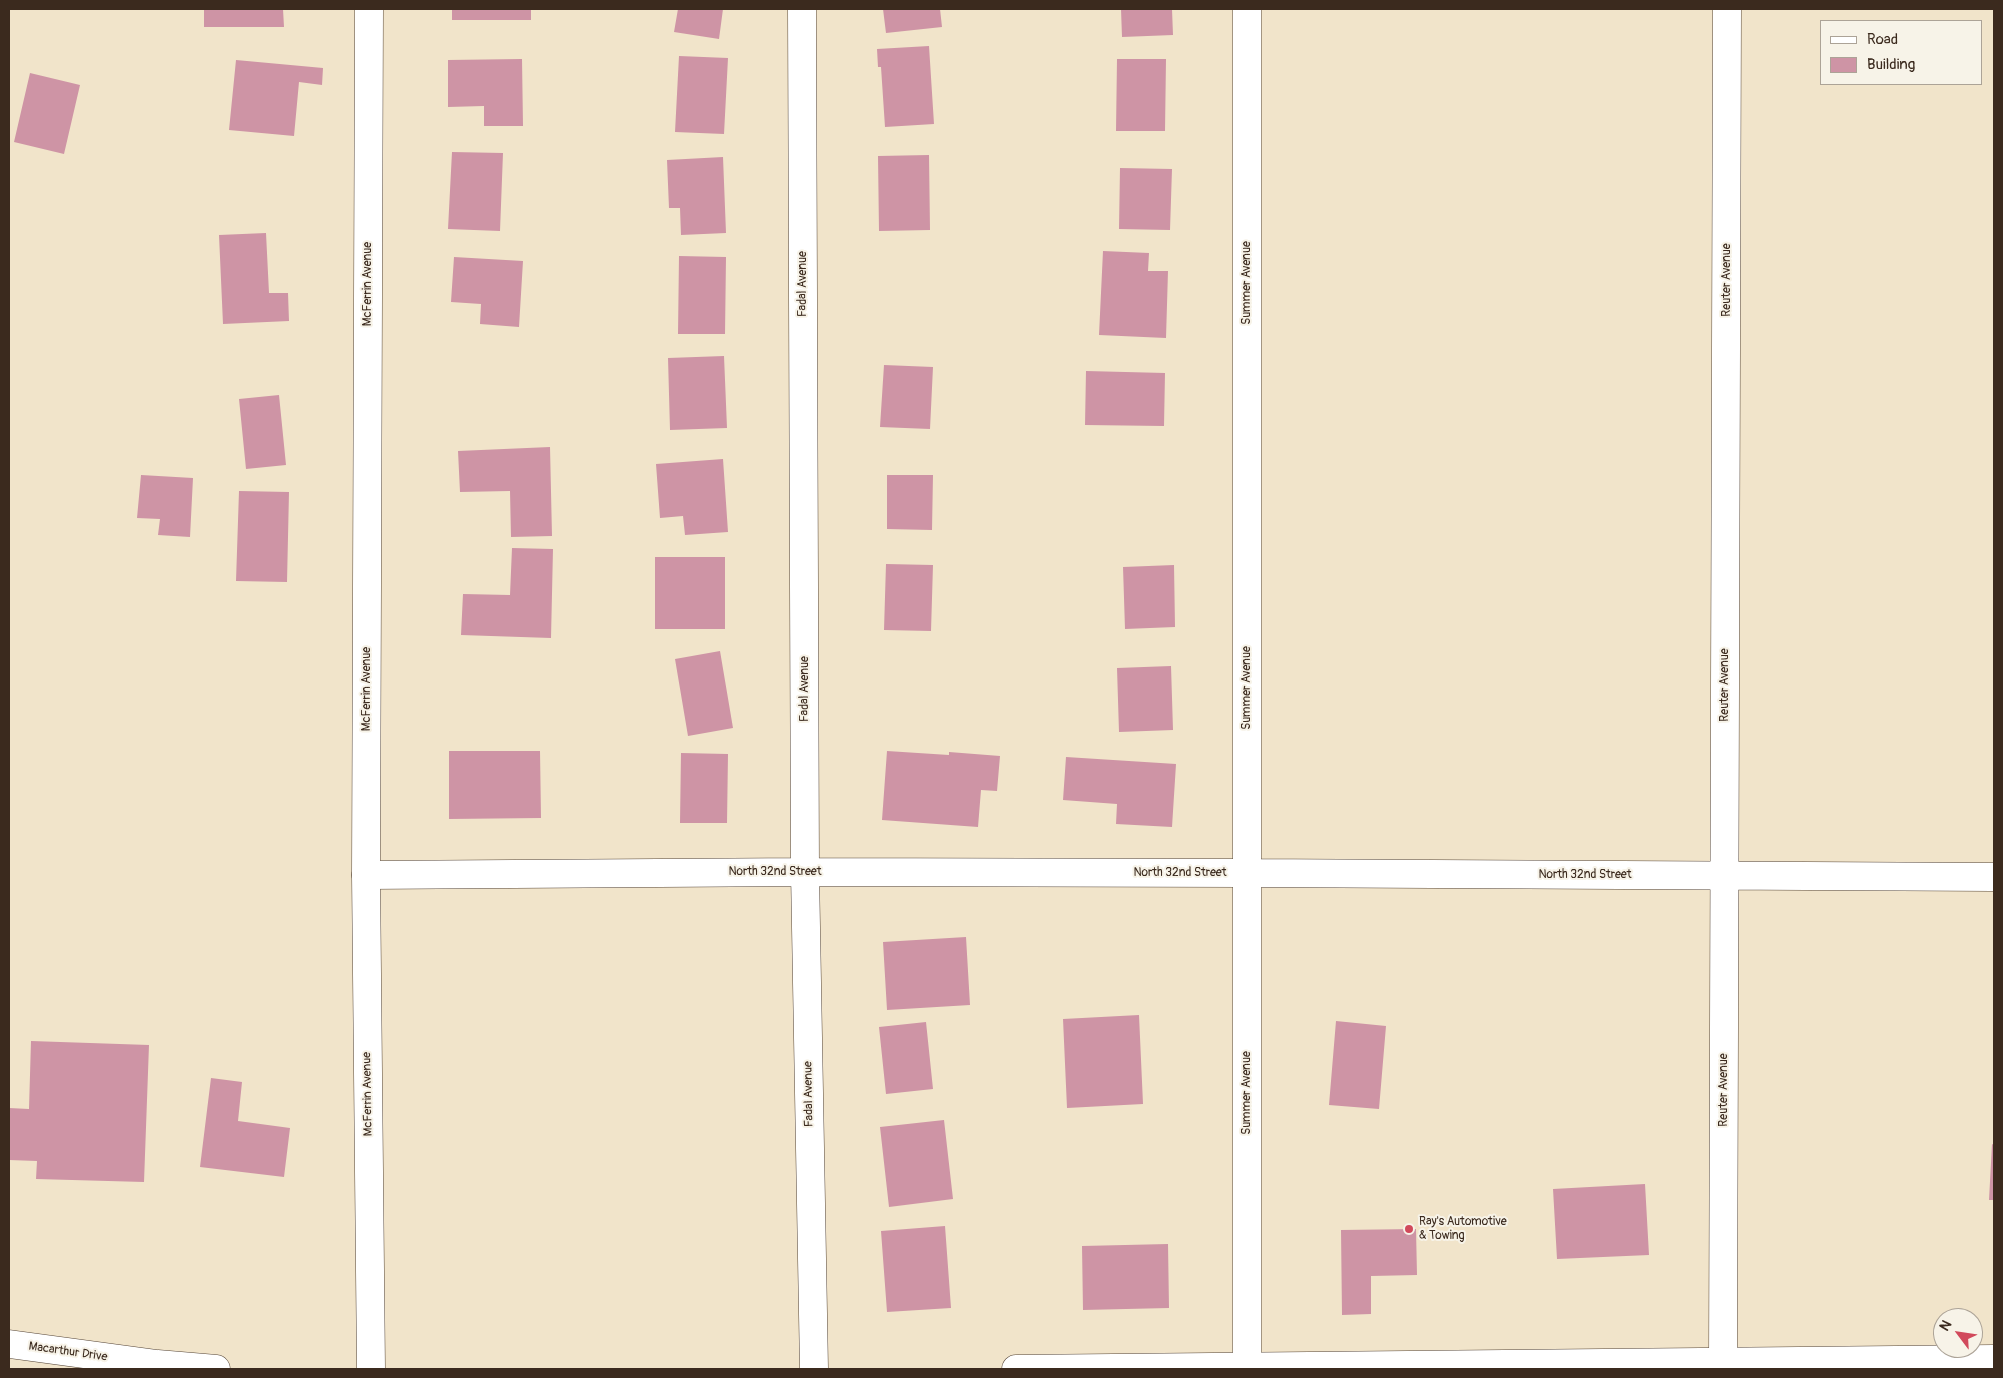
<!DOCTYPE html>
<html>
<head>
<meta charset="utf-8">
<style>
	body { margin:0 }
	#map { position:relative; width:2003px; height:1378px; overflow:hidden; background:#f1e4ca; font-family:Pangolin,sans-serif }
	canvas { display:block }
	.frame { position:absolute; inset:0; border:10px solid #3b2a1e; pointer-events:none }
	.legend { position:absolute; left:1820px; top:20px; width:162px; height:65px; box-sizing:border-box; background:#f7f3e8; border:1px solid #aca397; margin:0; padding:6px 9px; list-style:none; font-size:15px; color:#3b2a1e }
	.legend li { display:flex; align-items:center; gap:10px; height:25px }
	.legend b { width:25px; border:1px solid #aca397 }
	.north { position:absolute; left:1933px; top:1308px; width:50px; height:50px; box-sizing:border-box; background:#f7f3e8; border:1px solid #aca397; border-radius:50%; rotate:301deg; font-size:14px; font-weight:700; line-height:20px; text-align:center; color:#3b2a1e }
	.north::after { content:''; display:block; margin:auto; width:18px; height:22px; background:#d1495b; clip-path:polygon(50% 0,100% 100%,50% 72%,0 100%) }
</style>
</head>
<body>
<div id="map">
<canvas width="2003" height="1378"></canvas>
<div class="frame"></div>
<ul class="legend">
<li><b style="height:6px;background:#fff"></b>Road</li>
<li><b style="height:14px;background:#ce94a5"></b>Building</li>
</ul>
<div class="north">N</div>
</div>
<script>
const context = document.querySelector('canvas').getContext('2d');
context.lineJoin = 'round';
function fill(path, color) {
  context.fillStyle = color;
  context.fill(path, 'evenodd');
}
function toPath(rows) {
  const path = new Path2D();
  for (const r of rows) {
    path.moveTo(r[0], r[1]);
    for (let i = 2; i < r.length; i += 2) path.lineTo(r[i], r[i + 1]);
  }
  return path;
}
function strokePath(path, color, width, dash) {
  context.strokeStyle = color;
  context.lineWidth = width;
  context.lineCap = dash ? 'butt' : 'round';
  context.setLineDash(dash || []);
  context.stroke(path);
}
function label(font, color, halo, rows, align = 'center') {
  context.font = font + ' Pangolin,sans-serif';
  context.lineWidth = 4;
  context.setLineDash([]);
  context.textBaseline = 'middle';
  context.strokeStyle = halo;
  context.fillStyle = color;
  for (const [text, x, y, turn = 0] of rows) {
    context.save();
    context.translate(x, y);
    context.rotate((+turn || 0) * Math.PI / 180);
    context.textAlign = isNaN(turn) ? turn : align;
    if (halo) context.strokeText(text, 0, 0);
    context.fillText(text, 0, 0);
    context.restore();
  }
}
fill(toPath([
	[204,9,283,9,284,27,204,27],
	[452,9,531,9,531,20,452,20],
	[678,9,723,9,719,39,674,32],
	[883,9,940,9,942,27,886,33],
	[1121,9,1172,9,1173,35,1122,37],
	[929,46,934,124,885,127,881,67,878,67,877,49],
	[679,56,728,58,724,134,675,132],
	[522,59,523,126,484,126,484,106,448,107,448,60],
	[1117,59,1166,59,1165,131,1116,131],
	[236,60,323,68,322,85,299,82,294,136,229,130],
	[30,73,80,85,64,154,14,142],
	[452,152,503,153,500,231,448,229],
	[929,155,930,230,879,231,878,156],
	[723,157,726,233,681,235,680,208,669,208,667,160],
	[1120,168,1172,169,1170,230,1119,229],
	[266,233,269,293,288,293,289,321,223,324,219,235],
	[1103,251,1149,253,1148,271,1168,271,1166,338,1099,335],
	[679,256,726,257,725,334,678,334],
	[454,257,523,261,519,327,480,324,481,304,451,302],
	[724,356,727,428,670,430,668,358],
	[884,365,933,367,930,429,880,427],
	[1086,371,1165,373,1164,426,1085,425],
	[279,395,286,465,246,469,239,399],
	[550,447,552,536,511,537,510,491,460,492,458,451],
	[723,459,728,532,685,535,683,516,660,518,656,464],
	[141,475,193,478,190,537,158,535,160,519,137,518],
	[887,475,933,475,932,530,887,529],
	[239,491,289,492,287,582,236,581],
	[512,548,553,549,551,638,461,635,463,594,510,595],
	[655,557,725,557,725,629,655,629],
	[886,564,933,565,931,631,884,630],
	[1174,565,1175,627,1125,629,1123,567],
	[720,651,733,728,688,736,675,659],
	[1171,666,1173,730,1119,732,1117,668],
	[449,751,540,751,541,818,449,819],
	[887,751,949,755,949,752,1000,756,997,791,981,790,978,827,882,820],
	[681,753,728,754,727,823,680,823],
	[1066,757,1176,764,1172,827,1116,824,1117,804,1063,800],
	[966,937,970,1005,887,1010,883,942],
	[1139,1015,1143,1104,1067,1108,1063,1019],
	[1336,1021,1386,1026,1379,1109,1329,1105],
	[926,1022,933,1089,886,1094,879,1027],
	[31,1041,149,1045,144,1182,36,1179,37,1161,9,1160,9,1108,29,1109],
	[211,1078,242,1082,238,1121,290,1128,284,1177,200,1167],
	[944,1120,953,1199,889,1207,880,1127],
	[1992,1144,1994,1145,1994,1200,1989,1200],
	[1645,1184,1649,1255,1557,1259,1553,1189],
	[945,1226,951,1308,887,1312,881,1231],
	[1416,1229,1417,1275,1371,1276,1371,1314,1342,1315,1341,1230],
	[1168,1244,1169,1308,1083,1310,1082,1246]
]), '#ce94a5');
const minor = toPath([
	[802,9,805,872,814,1369],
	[1247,9,1247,1368],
	[366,875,805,872,1247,873,1994,877],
	[1723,1362,1727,9]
]);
const tertiary = toPath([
	[369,9,366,875,371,1369]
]);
const secondary = toPath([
	[9,1344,157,1364,216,1369],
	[1016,1369,1994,1359]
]);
strokePath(minor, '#564638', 29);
strokePath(tertiary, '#564638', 29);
strokePath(secondary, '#564638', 29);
strokePath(minor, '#fff', 28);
strokePath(tertiary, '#fff', 28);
strokePath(secondary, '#fff', 28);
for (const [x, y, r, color] of [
	[1409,1229,5,"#d1495b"]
]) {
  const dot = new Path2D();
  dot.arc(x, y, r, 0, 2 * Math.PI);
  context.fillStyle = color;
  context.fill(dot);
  strokePath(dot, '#f7f3e8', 2);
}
label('12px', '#3b2a1e', '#f7f3e8', [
	["Reuter Avenue",1727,280,-90],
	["Summer Avenue",1247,283,-90],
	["McFerrin Avenue",368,284,-90],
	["Fadal Avenue",803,284,-90],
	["Reuter Avenue",1725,685,-90],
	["Summer Avenue",1247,688,-90],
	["McFerrin Avenue",367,689,-90],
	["Fadal Avenue",805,689,-90],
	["North 32nd Street",775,872],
	["North 32nd Street",1180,873],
	["North 32nd Street",1585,875],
	["Reuter Avenue",1724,1090,-90],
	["Summer Avenue",1247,1093,-90],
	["McFerrin Avenue",368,1094,-91],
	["Fadal Avenue",809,1094,-91],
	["Macarthur Drive",68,1352,8]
]);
label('12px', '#3b2a1e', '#f7f3e8', [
	["Ray's Automotive",1419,1222],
	["& Towing",1419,1236]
], 'left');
</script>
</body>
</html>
